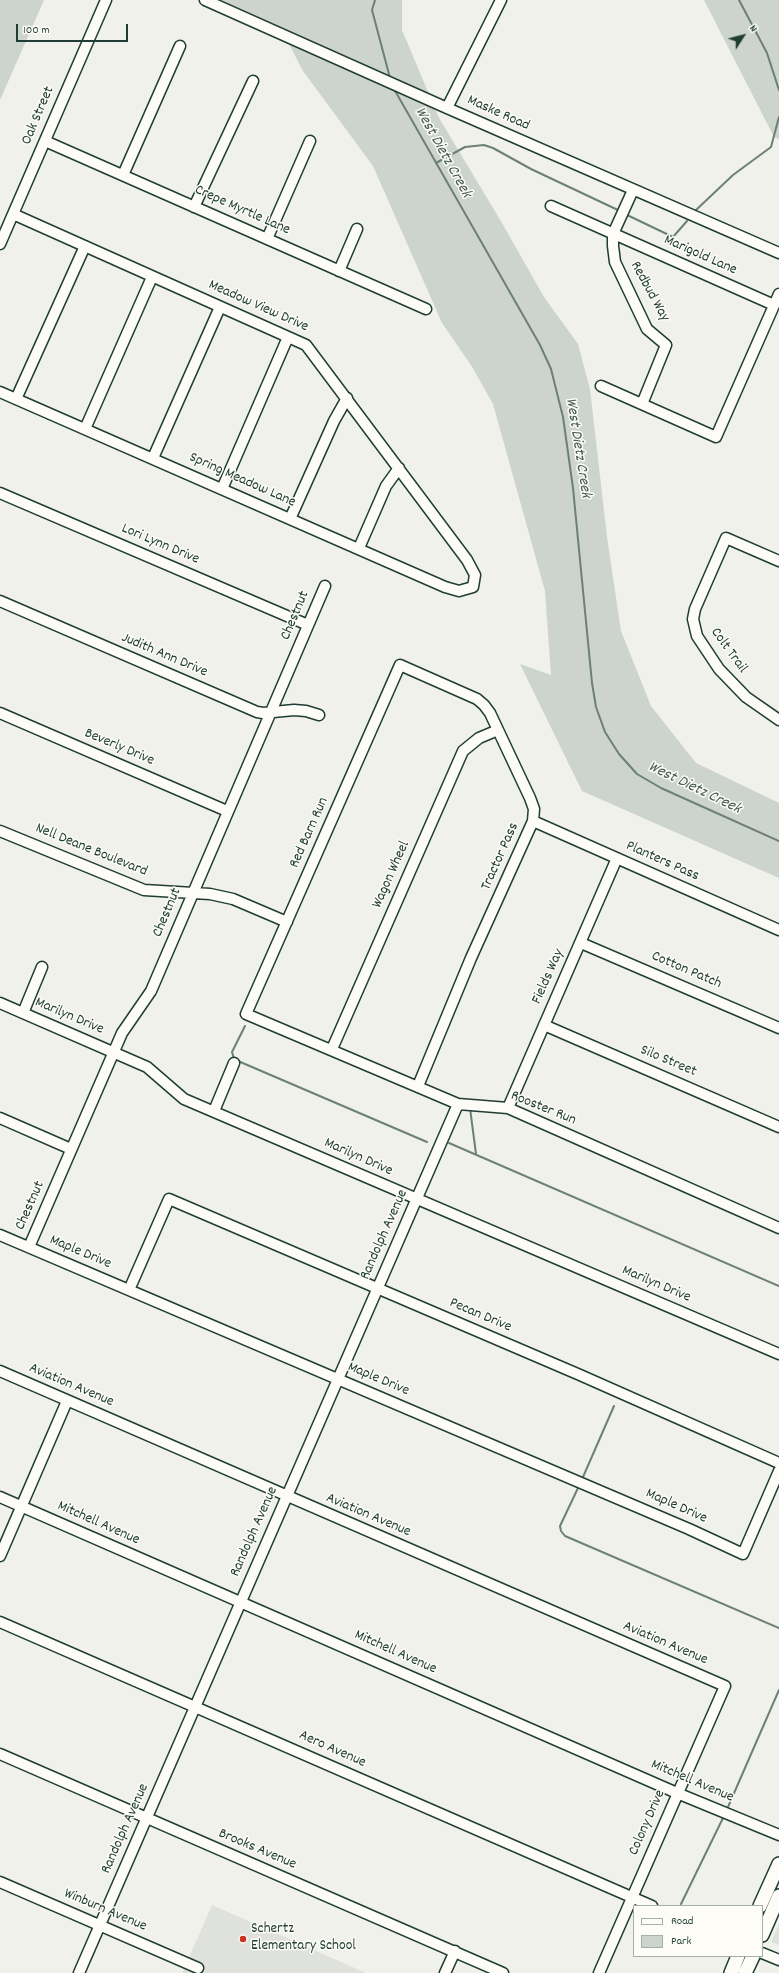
<!DOCTYPE html>
<html>
<head>
<meta charset="utf-8">
<style>
	body { margin:0 }
	#map { position:relative; width:779px; height:1973px; overflow:hidden; background:#f0f1eb; font-family:Dekko,sans-serif }
	canvas { display:block }
	.legend { position:absolute; left:633px; top:1905px; width:130px; height:52px; box-sizing:border-box; background:#fdfcf7; border:1px solid #a4b0a9; margin:0; padding:5px 7px; list-style:none; font-size:12px; color:#1f3d34 }
	.legend li { display:flex; align-items:center; gap:8px; height:20px }
	.legend b { width:20px; border:1px solid #a4b0a9 }
	.north { position:absolute; left:723px; top:16px; width:40px; height:40px; -webkit-text-stroke:3px #fdfcf7; paint-order:stroke; rotate:54deg; font-size:11px; font-weight:700; line-height:16px; text-align:center; color:#1f3d34 }
	.north::after { content:''; display:block; margin:auto; width:14px; height:18px; background:#1f3d34; clip-path:polygon(50% 0,100% 100%,50% 72%,0 100%) }
	.scale { position:absolute; left:16px; top:24px; width:112px; height:18px; box-sizing:border-box; border:2px solid #1f3d34; border-top:0; padding-left:5px; font-size:12px; line-height:14px; white-space:nowrap; color:#1f3d34; -webkit-text-stroke:3px #fdfcf7; paint-order:stroke }
</style>
</head>
<body>
<div id="map">
<canvas width="779" height="1973"></canvas>
<ul class="legend">
<li><b style="height:5px;background:#fdfcf7"></b>Road</li>
<li><b style="height:11px;background:#cdd3cd"></b>Park</li>
</ul>
<div class="north">N</div>
<div class="scale">100 m</div>
</div>
<script>
const context = document.querySelector('canvas').getContext('2d');
context.lineJoin = 'round';
function fill(path, color) {
  context.fillStyle = color;
  context.fill(path, 'evenodd');
}
function toPath(rows) {
  const path = new Path2D();
  for (const r of rows) {
    path.moveTo(r[0], r[1]);
    for (let i = 2; i < r.length; i += 2) path.lineTo(r[i], r[i + 1]);
  }
  return path;
}
function strokePath(path, color, width, dash) {
  context.strokeStyle = color;
  context.lineWidth = width;
  context.lineCap = dash ? 'butt' : 'round';
  context.setLineDash(dash || []);
  context.stroke(path);
}
function label(font, color, halo, rows, align = 'center') {
  context.font = font + ' Dekko,sans-serif';
  context.lineWidth = 3;
  context.setLineDash([]);
  context.textBaseline = 'middle';
  context.strokeStyle = halo;
  context.fillStyle = color;
  for (const [text, x, y, turn = 0] of rows) {
    context.save();
    context.translate(x, y);
    context.rotate((+turn || 0) * Math.PI / 180);
    context.textAlign = isNaN(turn) ? turn : align;
    if (halo) context.strokeText(text, 0, 0);
    context.fillText(text, 0, 0);
    context.restore();
  }
}
fill(toPath([
	[212,1905,366,1973,182,1973],
	[779,1924,779,1945,771,1942]
]), '#dfe2dc');
fill(toPath([
	[0,0,44,0,0,100],
	[220,0,402,0,402,30,439,118,502,223,544,297,578,344,590,389,607,537,621,631,651,706,696,763,779,803,779,878,582,791,520,664,551,675,545,591,493,404,471,365,442,323,373,166,303,71,289,44,290,31],
	[704,0,779,0,779,139,774,137]
]), '#cdd3cd');
strokePath(toPath([
	[375,0,372,10,390,78],
	[739,0,767,53,779,90],
	[394,89,540,345,551,369,563,417,573,488,592,683,596,707,605,732,619,754,637,774,661,788,779,841],
	[436,163,465,147,484,145,493,148,531,169,620,211],
	[696,210,733,175,771,147,779,117],
	[625,214,673,237,687,221],
	[234,1059,232,1052,245,1026],
	[238,1061,427,1142],
	[470,1108,476,1154],
	[449,1143,779,1286],
	[583,1477,614,1406],
	[578,1488,560,1526,561,1531,565,1536,779,1628],
	[728,1807,779,1690],
	[681,1904,723,1818]
]), '#6c8077', 2);
const minor = toPath([
	[205,0,447,108,779,253],
	[447,108,501,0],
	[45,141,426,309],
	[123,175,180,46],
	[633,190,613,234,613,246,615,262,647,329,666,345,642,404],
	[551,206,774,305],
	[194,207,253,81],
	[267,239,310,141],
	[0,244,106,0],
	[339,271,357,229],
	[601,386,716,437,779,294],
	[0,392,445,587,459,591,473,587,475,575,467,560,306,345,13,214],
	[16,399,85,246],
	[85,429,152,277],
	[153,458,220,307],
	[222,489,288,337],
	[0,493,308,625],
	[290,519,334,421,347,398],
	[359,548,386,486,399,468],
	[779,561,726,538,695,609,693,619,697,636,719,669,746,697,779,720],
	[0,601,257,712,263,713,294,710,306,711,319,715],
	[0,713,227,811],
	[533,821,779,930],
	[0,831,144,890,210,894,233,899,287,922],
	[581,943,779,1028],
	[0,1003,147,1067,184,1099,779,1354],
	[23,1013,42,967],
	[544,1025,779,1127],
	[332,1049,463,751,479,738,498,730],
	[418,1086,471,958,533,821,534,809,530,798,490,713,484,705,477,699,400,665,246,1014,458,1104,508,1108,779,1228],
	[508,1108,617,858],
	[214,1111,234,1063],
	[0,1118,71,1149],
	[0,1235,689,1529,743,1554,779,1471],
	[29,1247,122,1033,151,991,325,586],
	[129,1290,169,1199,580,1375,779,1463],
	[0,1371,725,1686,599,1973],
	[0,1497,677,1793,779,1835],
	[0,1556,67,1401],
	[0,1622,652,1906],
	[0,1754,503,1973],
	[0,1882,198,1968],
	[762,1953,779,1960],
	[79,1973,458,1104],
	[445,1973,455,1951]
]);
const major = toPath([
	[760,1906,779,1864],
	[762,1935,779,1896],
	[731,1973,738,1956],
	[745,1973,753,1956]
]);
strokePath(minor, '#1f3d34', 13);
strokePath(major, '#1f3d34', 16);
strokePath(minor, '#fdfcf7', 10);
strokePath(major, '#fdfcf7', 13);
for (const [x, y, r, color] of [
	[243,1939,4,"#c8321e"]
]) {
  const dot = new Path2D();
  dot.arc(x, y, r, 0, 2 * Math.PI);
  context.fillStyle = color;
  context.fill(dot);
  strokePath(dot, '#fdfcf7', 1.5);
}
label('15px', '#1f3d34', '#fdfcf7', [
	["Maske Road",498,114,24],
	["Oak Street",39,116,-67],
	["Crepe Myrtle Lane",242,211,24],
	["Marigold Lane",700,256,24],
	["Redbud Way",649,292,61],
	["Meadow View Drive",258,307,24],
	["Spring Meadow Lane",242,481,24],
	["Lori Lynn Drive",160,545,23],
	["Chestnut",296,616,-67],
	["Colt Trail",728,651,54],
	["Judith Ann Drive",164,656,23],
	["Beverly Drive",119,748,23],
	["Red Barn Run",310,833,-66],
	["Nell Deane Boulevard",91,851,22],
	["Tractor Pass",501,857,-66],
	["Planters Pass",662,862,24],
	["Wagon Wheel",392,875,-66],
	["Chestnut",168,913,-67],
	["Cotton Patch",686,971,23],
	["Fields Way",549,977,-66],
	["Marilyn Drive",69,1017,23],
	["Silo Street",668,1062,23],
	["Rooster Run",543,1109,22],
	["Marilyn Drive",358,1158,24],
	["Chestnut",31,1206,-66],
	["Randolph Avenue",385,1235,-66],
	["Maple Drive",80,1253,23],
	["Marilyn Drive",656,1285,23],
	["Pecan Drive",480,1316,23],
	["Maple Drive",378,1380,23],
	["Aviation Avenue",71,1386,23],
	["Maple Drive",676,1507,24],
	["Aviation Avenue",368,1516,23],
	["Mitchell Avenue",98,1524,24],
	["Randolph Avenue",255,1532,-66],
	["Aviation Avenue",665,1644,23],
	["Mitchell Avenue",395,1653,24],
	["Aero Avenue",332,1750,24],
	["Mitchell Avenue",692,1782,23],
	["Colony Drive",648,1823,-66],
	["Randolph Avenue",126,1829,-66],
	["Brooks Avenue",257,1850,23],
	["Winburn Avenue",105,1911,23]
]);
label('15px', '#1f3d34', '#fdfcf7', [
	["Schertz",251,1930],
	["Elementary School",251,1947]
], 'left');
label('italic 16px', '#455e56', '#fdfcf7', [
	["West Dietz Creek",442,153,61],
	["West Dietz Creek",577,448,81],
	["West Dietz Creek",694,789,26]
]);
</script>
</body>
</html>
